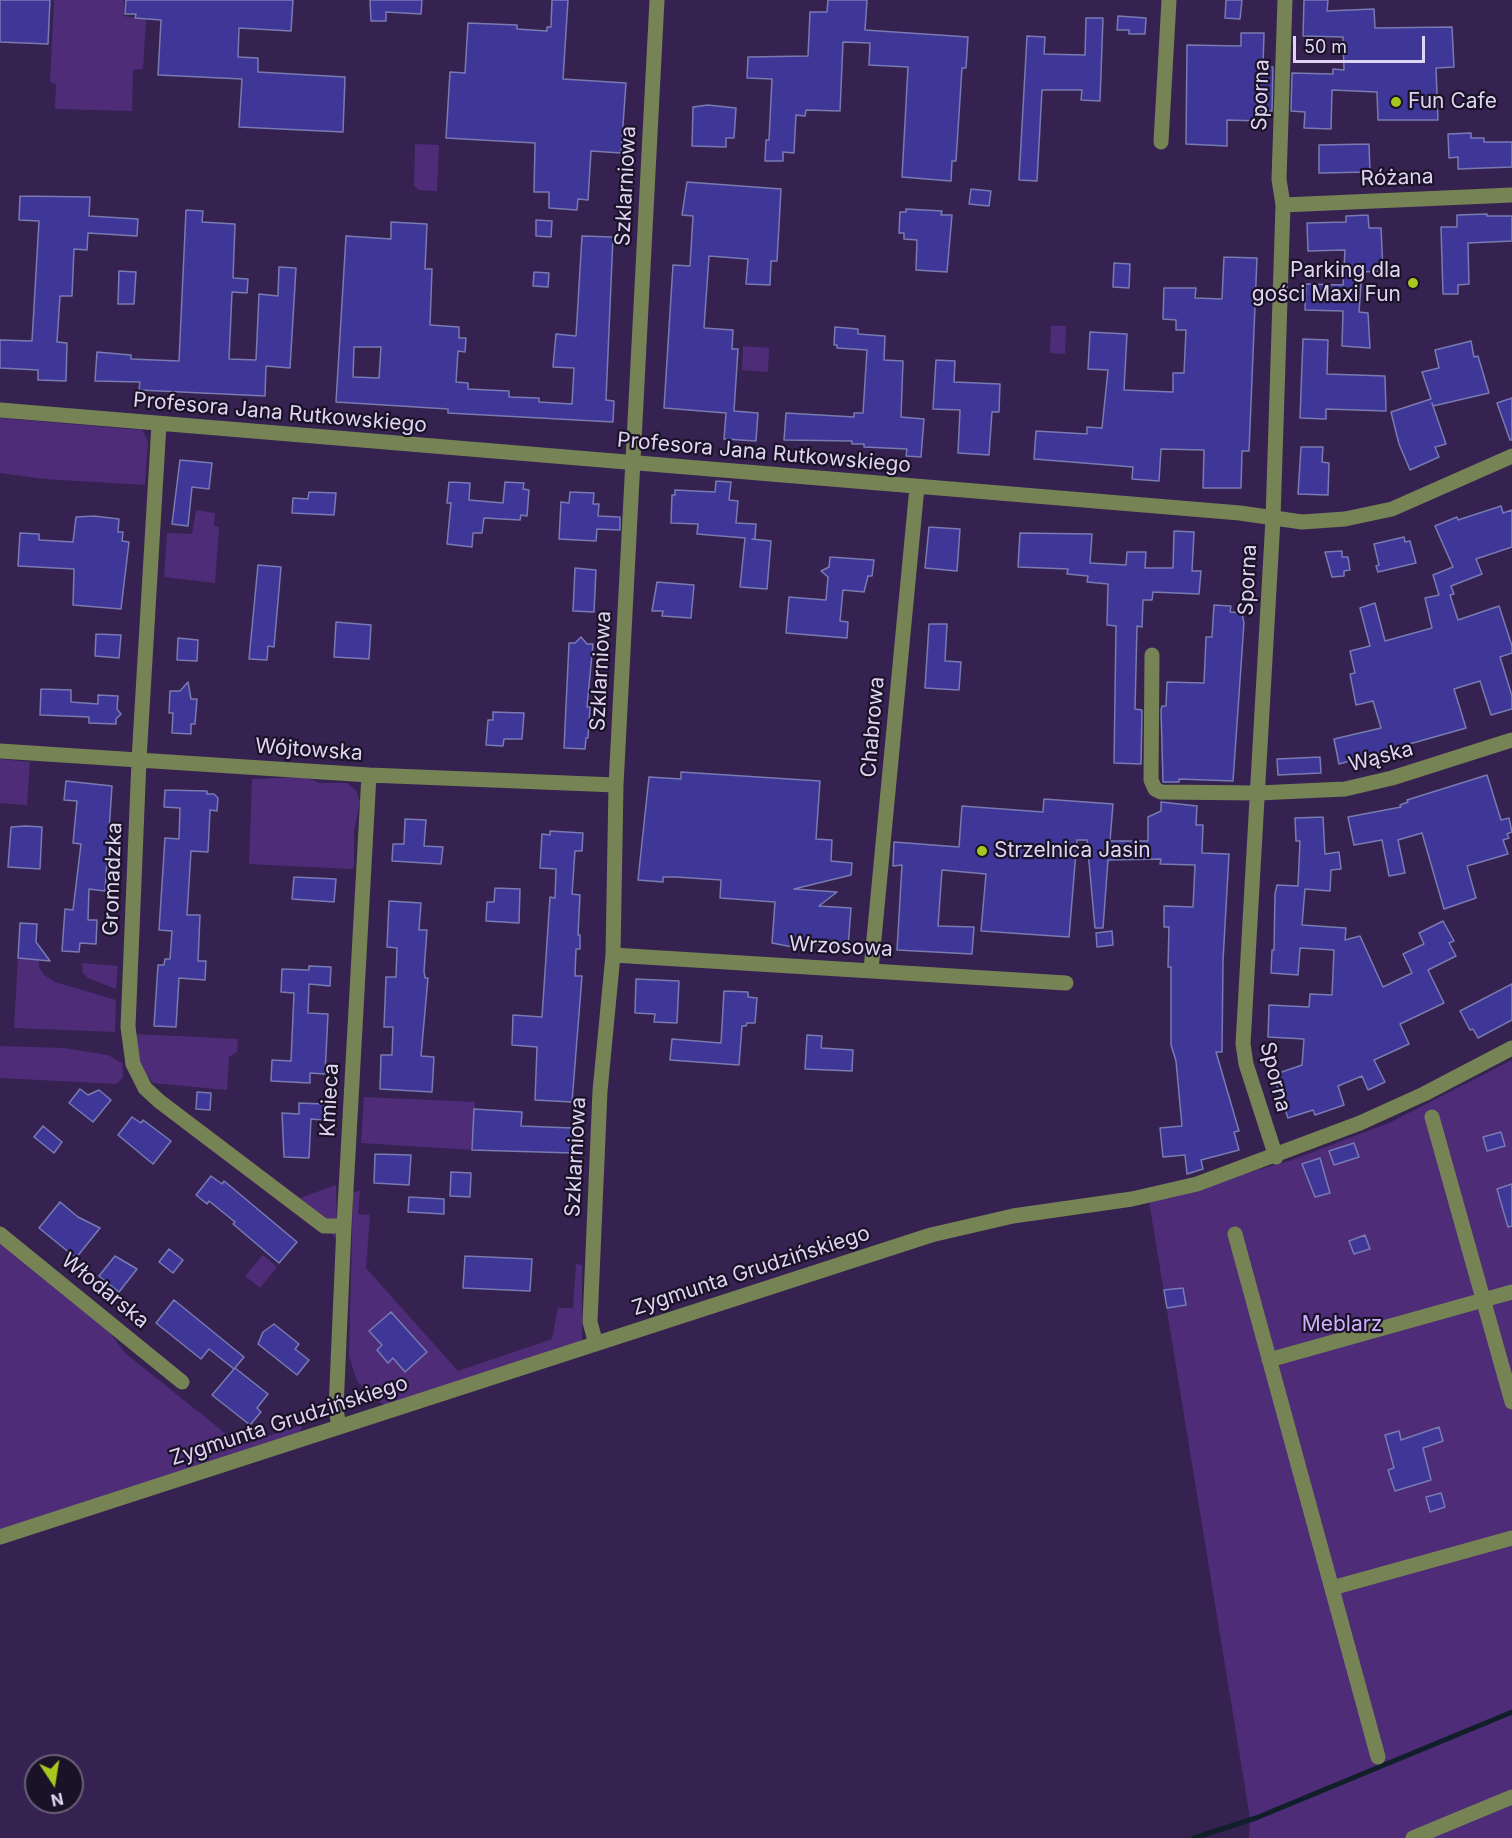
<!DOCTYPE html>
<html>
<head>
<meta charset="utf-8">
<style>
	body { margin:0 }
	#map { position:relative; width:1512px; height:1838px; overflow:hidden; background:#362250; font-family:Inter,sans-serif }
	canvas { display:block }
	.north { position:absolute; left:24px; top:1754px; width:60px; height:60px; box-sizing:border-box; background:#1a1226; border:2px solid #696078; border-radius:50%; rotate:168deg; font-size:16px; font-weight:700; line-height:24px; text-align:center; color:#dfd5f2 }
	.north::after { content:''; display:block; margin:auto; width:21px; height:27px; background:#a7c71e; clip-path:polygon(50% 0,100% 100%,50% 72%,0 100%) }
	.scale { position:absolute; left:1293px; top:36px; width:132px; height:27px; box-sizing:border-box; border:3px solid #dfd5f2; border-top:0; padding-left:8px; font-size:18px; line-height:21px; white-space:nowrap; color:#dfd5f2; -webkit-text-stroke:4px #1a1226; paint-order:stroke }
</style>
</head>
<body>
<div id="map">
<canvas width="1512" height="1838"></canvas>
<div class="north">N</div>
<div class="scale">50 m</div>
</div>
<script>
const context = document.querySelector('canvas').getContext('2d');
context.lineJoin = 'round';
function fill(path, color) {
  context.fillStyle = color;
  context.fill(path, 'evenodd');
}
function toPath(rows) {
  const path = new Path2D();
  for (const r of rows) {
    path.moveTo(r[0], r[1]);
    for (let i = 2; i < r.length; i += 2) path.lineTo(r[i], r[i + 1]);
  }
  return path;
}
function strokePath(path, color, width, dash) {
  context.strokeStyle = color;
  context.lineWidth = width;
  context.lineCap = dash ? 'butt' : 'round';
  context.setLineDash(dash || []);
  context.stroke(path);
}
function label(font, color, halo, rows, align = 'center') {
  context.font = font + ' Inter,sans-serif';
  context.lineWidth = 4.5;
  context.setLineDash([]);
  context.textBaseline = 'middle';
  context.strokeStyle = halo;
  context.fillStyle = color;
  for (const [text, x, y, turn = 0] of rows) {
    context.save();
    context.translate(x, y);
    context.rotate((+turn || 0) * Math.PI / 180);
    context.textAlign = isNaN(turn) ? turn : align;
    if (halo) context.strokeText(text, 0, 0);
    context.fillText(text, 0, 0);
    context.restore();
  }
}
fill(toPath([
	[54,0,124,0,124,16,146,20,143,69,133,70,132,111,55,109,56,84,50,82],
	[415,144,439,145,437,191,419,190,414,186],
	[1051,326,1066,326,1065,354,1050,353],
	[743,346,769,348,768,372,742,370],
	[0,418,142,430,148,442,145,485,44,479,0,473],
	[196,510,215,513,214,526,219,527,215,583,164,577,167,533,192,534],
	[0,759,30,762,27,805,0,803],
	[305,777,320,783,347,783,356,790,360,802,354,831,354,866,352,869,249,864,252,779],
	[18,958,39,960,39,967,44,975,55,982,116,1000,115,1032,14,1028],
	[82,963,118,966,116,989,88,978,83,973],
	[136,1034,238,1039,237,1052,229,1057,227,1090,153,1083,140,1066],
	[0,1046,64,1048,108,1055,122,1063,123,1077,117,1084,0,1078],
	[1512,1060,1512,1838,1249,1838,1250,1818,1149,1201,1292,1160,1389,1123],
	[364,1097,475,1102,472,1150,361,1143],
	[336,1185,337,1241,318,1215,300,1198],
	[360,1191,358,1214,370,1215,366,1268,458,1371,552,1339,558,1308,573,1308,576,1264,582,1265,582,1341,385,1405,375,1399,357,1381,349,1356,353,1192],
	[0,1241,96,1314,125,1353,240,1445,302,1425,297,1441,0,1539],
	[263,1255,277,1267,260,1288,245,1276]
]), '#4e2c78');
strokePath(toPath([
	[1194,1838,1256,1818,1512,1712]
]), '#101f2a', 5);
const building = toPath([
	[0,0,50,0,48,44,0,42,0,0],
	[126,0,293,0,291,31,239,28,238,57,258,58,258,72,345,77,343,132,239,127,242,79,158,75,161,20,135,18,136,14,125,14,126,0],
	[370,0,422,0,421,14,386,12,386,21,371,21,370,0],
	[552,0,568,0,563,79,626,83,621,153,591,151,588,200,578,199,577,210,549,208,549,192,534,192,535,143,446,138,450,72,465,73,468,23,517,25,517,29,547,31,547,27,551,27,552,0],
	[828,0,867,0,865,30,968,37,966,68,962,68,956,161,952,161,951,181,902,177,908,67,869,65,870,43,843,42,840,111,806,110,805,116,796,115,794,153,783,152,783,161,765,161,766,140,769,140,772,79,747,78,748,57,808,56,810,12,827,12,828,0],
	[1226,0,1242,0,1240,19,1225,18,1226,0],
	[1304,0,1328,0,1327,11,1374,9,1375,28,1452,27,1454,67,1436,68,1438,120,1378,120,1377,92,1332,90,1331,129,1304,128,1305,112,1291,111,1292,73,1333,74,1333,69,1344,70,1343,37,1303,36,1304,0],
	[1118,16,1146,18,1145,34,1129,34,1129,30,1117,30,1118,16],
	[1086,18,1103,18,1100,101,1081,100,1082,90,1042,90,1037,181,1019,180,1027,36,1045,37,1044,54,1085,55,1086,18],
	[1241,33,1264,33,1263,67,1273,67,1272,111,1261,110,1261,121,1227,120,1227,146,1186,144,1187,45,1241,46,1241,33],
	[708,105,736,108,734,138,726,138,726,147,692,146,693,107,708,105],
	[1471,133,1471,138,1484,138,1484,142,1512,142,1512,167,1458,169,1458,157,1449,158,1448,134,1471,133],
	[1369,144,1370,172,1319,173,1319,145,1369,144],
	[687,182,781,189,777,261,771,261,770,285,746,284,748,259,709,256,704,328,733,330,732,349,738,349,734,411,758,413,756,441,724,439,726,413,664,408,673,265,690,266,693,216,682,215,687,182],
	[971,189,991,191,989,206,969,204,971,189],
	[20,196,90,197,89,216,138,219,137,236,88,233,87,250,74,249,72,296,60,296,57,342,67,343,66,381,38,380,38,370,0,368,0,340,32,341,39,221,19,220,20,196],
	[906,209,942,211,941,215,952,215,947,272,916,270,917,240,904,239,904,233,899,233,900,212,906,212,906,209],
	[186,210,203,211,202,222,235,224,233,278,248,279,247,293,232,292,229,359,256,360,259,294,278,296,279,267,296,268,290,368,266,366,265,396,139,390,140,382,95,381,97,352,131,355,131,359,179,361,186,210],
	[1487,214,1487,216,1512,216,1512,241,1468,243,1469,284,1458,285,1458,294,1443,294,1441,227,1457,227,1457,215,1487,214],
	[1368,215,1369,228,1381,228,1383,271,1362,272,1359,312,1368,313,1370,348,1342,346,1343,311,1305,310,1306,284,1343,285,1345,250,1308,251,1307,223,1346,222,1346,216,1368,215],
	[536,220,552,221,551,237,536,236,536,220],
	[391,222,427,224,425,269,432,269,430,325,459,327,459,338,466,338,465,352,458,351,456,382,468,383,468,389,509,391,509,397,539,398,539,402,572,404,574,368,553,367,556,334,576,336,582,236,613,237,606,400,614,401,613,422,448,413,448,409,336,402,346,236,391,239,391,222],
	[354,347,381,347,379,378,353,377,354,347],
	[1224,257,1257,258,1249,451,1242,451,1241,488,1203,488,1204,450,1161,449,1159,481,1132,479,1133,467,1034,459,1036,431,1087,434,1087,427,1102,428,1108,370,1088,369,1090,332,1127,334,1124,390,1173,392,1173,373,1184,373,1186,330,1176,330,1176,320,1163,319,1164,288,1196,288,1195,298,1222,299,1224,257],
	[1114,263,1130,264,1129,288,1113,287,1114,263],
	[119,271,136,272,134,304,118,304,119,271],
	[534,272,549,273,548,287,533,286,534,272],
	[835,327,858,329,858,334,885,336,884,360,903,361,901,417,924,419,921,457,906,456,907,449,864,447,864,444,852,444,852,441,784,440,786,413,854,417,854,413,863,413,867,350,837,348,837,345,834,345,835,327],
	[1303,339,1328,340,1327,374,1385,376,1386,411,1326,409,1326,419,1300,418,1303,339],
	[1471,341,1474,357,1478,356,1489,393,1433,406,1432,403,1446,444,1435,447,1439,457,1410,470,1399,444,1391,412,1431,399,1422,372,1439,368,1435,350,1471,341],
	[936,360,955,361,954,382,1000,384,999,412,992,412,989,455,958,453,960,410,933,409,936,360],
	[1512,398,1512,440,1510,440,1497,403,1512,398],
	[1301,447,1323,447,1322,462,1329,463,1328,495,1298,494,1301,447],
	[180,460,212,463,209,489,192,487,188,526,172,524,180,460],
	[716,481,731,482,729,500,738,501,736,523,756,524,755,539,752,539,771,541,767,589,740,587,745,538,697,534,698,524,671,523,672,495,675,495,675,490,715,492,716,481],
	[449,482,470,483,469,500,503,503,505,482,524,483,523,489,529,490,527,516,521,515,520,520,484,518,482,533,473,533,472,547,447,544,451,503,447,503,449,482],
	[309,492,336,493,334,515,292,513,293,498,308,499,309,492],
	[570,492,594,493,593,504,599,504,598,516,620,517,620,530,597,529,596,541,559,539,561,502,569,503,570,492],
	[1501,506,1503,513,1512,510,1512,547,1476,559,1482,574,1451,586,1454,594,1450,595,1458,620,1499,606,1512,646,1512,653,1500,657,1512,696,1512,709,1491,715,1480,681,1454,689,1466,728,1339,764,1334,739,1381,728,1373,701,1356,705,1350,674,1355,673,1350,651,1370,646,1360,608,1375,603,1385,641,1432,628,1425,598,1439,595,1433,575,1453,567,1435,526,1457,517,1458,520,1501,506],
	[94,516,119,519,118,532,123,532,122,541,129,542,121,609,73,605,74,569,18,566,20,533,39,534,39,540,73,542,76,517,94,516],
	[929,527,960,529,957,571,925,568,929,527],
	[1174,531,1194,532,1192,571,1201,571,1199,594,1153,592,1152,600,1143,600,1142,627,1137,626,1135,709,1142,710,1141,764,1114,763,1116,626,1107,625,1108,584,1087,582,1088,576,1067,574,1068,569,1018,567,1020,533,1092,534,1090,563,1126,565,1127,552,1146,552,1145,568,1173,568,1174,531],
	[1404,537,1405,542,1410,541,1416,563,1378,572,1376,566,1379,565,1374,544,1404,537],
	[1342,551,1342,557,1348,557,1350,570,1344,571,1344,576,1332,577,1325,552,1342,551],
	[830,557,874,560,872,576,868,576,864,592,843,590,840,621,848,622,847,638,786,633,789,597,826,600,828,577,821,571,829,567,830,557],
	[258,565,281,567,274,647,268,646,267,660,249,659,258,565],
	[575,568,596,570,594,612,573,611,575,568],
	[657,582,694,585,691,618,662,616,663,611,652,611,657,582],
	[1214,605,1231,606,1230,612,1242,613,1244,623,1233,781,1179,779,1179,782,1163,782,1161,710,1162,706,1166,706,1167,682,1204,683,1206,637,1212,637,1214,605],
	[336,622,371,625,369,659,334,657,336,622],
	[929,624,947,624,945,661,961,662,959,690,925,688,929,624],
	[96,634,121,635,119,658,95,656,96,634],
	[581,637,587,644,593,644,587,707,590,707,588,738,586,738,585,749,564,748,569,643,575,643,581,637],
	[178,638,198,640,197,661,177,660,178,638],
	[188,682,191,699,197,699,195,724,191,724,191,734,172,733,173,713,169,713,170,691,180,691,188,682],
	[41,689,71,690,71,702,98,704,98,695,118,696,117,709,121,714,116,719,116,724,89,723,89,717,40,715,41,689],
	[493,712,524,713,522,739,504,739,503,746,486,745,488,720,493,720,493,712],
	[1320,757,1321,773,1278,775,1277,759,1320,757],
	[681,772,820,781,816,839,832,840,831,861,852,863,851,875,794,889,837,892,819,906,851,908,848,947,803,943,798,945,798,948,772,943,775,902,720,898,721,880,676,877,663,877,663,882,638,880,649,777,681,779,681,772],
	[1487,775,1501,820,1509,818,1512,832,1507,834,1509,838,1503,840,1508,854,1467,866,1476,898,1444,909,1422,833,1398,840,1405,873,1389,876,1382,840,1354,845,1348,817,1401,807,1400,805,1408,802,1407,800,1487,775],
	[66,781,112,786,105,891,89,889,88,920,97,920,96,944,80,943,79,952,62,951,65,909,73,910,81,844,73,843,77,801,64,800,66,781],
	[165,790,207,791,207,794,214,794,218,798,217,811,210,810,208,852,191,851,187,915,200,915,198,961,206,961,205,980,179,978,176,1027,154,1026,158,965,164,965,165,959,170,959,172,931,159,930,165,838,179,839,180,808,164,807,165,790],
	[1044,799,1113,804,1110,841,1148,841,1148,817,1161,811,1161,802,1197,806,1196,825,1203,825,1202,853,1229,854,1223,961,1222,1052,1216,1052,1239,1131,1234,1132,1239,1150,1201,1160,1203,1169,1187,1174,1185,1155,1163,1157,1160,1128,1182,1126,1176,1061,1171,1045,1171,967,1168,967,1169,927,1164,927,1164,906,1193,907,1195,865,1160,864,1161,859,1108,860,1103,928,1095,928,1087,840,1077,840,1069,937,981,931,986,874,942,870,938,926,974,927,972,954,897,950,902,865,893,866,894,842,959,847,962,806,1043,812,1044,799],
	[1323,817,1325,854,1339,852,1341,869,1331,870,1330,891,1305,889,1302,925,1346,928,1345,940,1360,936,1383,987,1412,973,1403,954,1424,944,1419,933,1443,921,1454,941,1449,943,1456,956,1428,970,1444,1003,1400,1024,1409,1044,1374,1060,1385,1082,1368,1090,1362,1076,1338,1086,1344,1105,1315,1115,1313,1110,1288,1118,1276,1083,1279,1082,1276,1074,1302,1065,1304,1039,1268,1037,1269,1005,1309,1007,1310,994,1332,995,1334,950,1300,948,1298,975,1271,973,1272,950,1274,950,1275,894,1277,885,1298,886,1300,841,1296,841,1295,818,1323,817],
	[405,819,426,820,424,846,443,847,441,864,392,861,393,844,404,844,405,819],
	[26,826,42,827,40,869,8,867,11,827,26,826],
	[550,831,583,833,582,851,575,851,572,894,580,895,578,935,580,935,580,949,576,949,575,976,582,976,572,1102,535,1100,537,1047,512,1045,513,1015,542,1017,550,897,555,898,556,869,540,868,542,834,550,835,550,831],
	[294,877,336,879,334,902,292,899,294,877],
	[495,888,520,889,519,923,486,921,487,902,494,902,495,888],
	[389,901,421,903,419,930,427,930,424,971,425,978,428,978,421,1056,434,1057,432,1092,380,1089,381,1055,392,1055,393,1027,384,1027,386,977,396,977,397,948,387,947,389,901],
	[20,923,37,924,36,942,50,961,18,958,20,923],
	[1112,931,1113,945,1097,947,1096,933,1112,931],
	[309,966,331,967,330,986,309,984,308,1013,328,1014,325,1074,310,1073,310,1083,271,1081,272,1060,291,1061,294,993,281,992,282,969,309,970,309,966],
	[636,979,679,981,677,1023,654,1022,655,1014,635,1013,636,979],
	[1512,984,1512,1020,1478,1038,1473,1029,1470,1030,1460,1011,1512,984],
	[724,991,748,992,748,997,757,998,755,1023,747,1023,746,1026,742,1026,739,1065,670,1060,672,1039,721,1043,724,991],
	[807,1035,822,1036,821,1048,853,1050,852,1071,805,1069,807,1035],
	[80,1089,88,1095,99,1090,111,1100,93,1122,69,1103,80,1089],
	[197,1092,211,1093,210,1110,196,1109,197,1092],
	[299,1103,324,1104,323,1120,311,1119,309,1158,284,1157,282,1113,299,1114,299,1103],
	[474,1109,522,1112,521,1126,573,1128,572,1153,472,1150,474,1109],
	[132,1117,141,1123,143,1120,171,1141,153,1164,118,1135,132,1117],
	[43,1126,62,1142,54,1153,34,1137,43,1126],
	[1501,1132,1505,1146,1487,1151,1483,1137,1501,1132],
	[1354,1143,1359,1157,1334,1165,1329,1151,1354,1143],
	[375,1154,411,1155,409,1185,374,1183,375,1154],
	[1320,1158,1330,1193,1315,1197,1302,1164,1320,1158],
	[451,1172,471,1173,470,1197,450,1196,451,1172],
	[211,1176,222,1184,224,1181,297,1242,279,1263,233,1224,235,1222,209,1201,207,1204,196,1195,211,1176],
	[1512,1184,1512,1226,1508,1227,1497,1189,1512,1184],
	[409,1197,444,1199,444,1214,408,1212,409,1197],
	[60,1202,78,1217,100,1228,76,1258,39,1228,60,1202],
	[1365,1235,1370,1249,1354,1254,1349,1241,1365,1235],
	[169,1249,183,1260,173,1273,159,1262,169,1249],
	[115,1256,137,1269,119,1292,99,1276,115,1256],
	[465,1256,532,1259,530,1291,463,1288,465,1256],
	[1183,1288,1186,1305,1167,1308,1164,1290,1183,1288],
	[174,1300,244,1357,235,1368,268,1394,257,1408,261,1412,250,1425,212,1395,234,1369,209,1349,201,1359,156,1323,174,1300],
	[391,1312,427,1352,405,1372,393,1358,388,1363,377,1350,382,1345,369,1331,391,1312],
	[274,1324,299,1344,295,1349,309,1360,297,1375,258,1344,263,1332,274,1324],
	[1439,1427,1443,1441,1423,1448,1431,1480,1395,1491,1388,1470,1394,1468,1385,1435,1399,1431,1401,1440,1439,1427],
	[1441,1493,1445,1507,1430,1512,1426,1497,1441,1493]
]);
fill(building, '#3f3798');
strokePath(building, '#787bb1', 1.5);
strokePath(toPath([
	[1161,142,1169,0],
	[1283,205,1512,195],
	[0,410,1240,513,1302,522,1345,519,1392,509,1512,456],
	[159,424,139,760,128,1027,133,1064,145,1088,159,1101,324,1226,344,1226],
	[1152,655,1151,780,1155,789,1161,792,1258,793,1345,789,1392,778,1512,740],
	[0,751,369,775,616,785],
	[613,955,1066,983],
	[871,970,917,487],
	[1432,1117,1512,1402],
	[1276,1157,1246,1064,1243,1044,1273,519,1283,205,1279,179,1285,0],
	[0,1234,182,1382],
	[1235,1234,1378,1757],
	[596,1344,590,1322,600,1091,613,955,616,785,657,0],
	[1269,1360,1512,1292],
	[339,1427,336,1409,344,1226,369,775],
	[0,1537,931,1235,1013,1216,1132,1199,1197,1184,1360,1123,1424,1094,1512,1048],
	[1332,1588,1512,1538],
	[1413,1838,1512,1797]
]), '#768354', 15);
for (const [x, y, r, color] of [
	[1396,102,6,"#a7c71e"],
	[1413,283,6,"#a7c71e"],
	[982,851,6,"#a7c71e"]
]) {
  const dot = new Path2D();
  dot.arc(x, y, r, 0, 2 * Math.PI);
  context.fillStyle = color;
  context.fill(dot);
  strokePath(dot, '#1a1226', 2);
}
label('21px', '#dfd5f2', '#1a1226', [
	["Sporna",1261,95,-88],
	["Różana",1397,178,-2],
	["Szklarniowa",626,186,-87],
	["Profesora Jana Rutkowskiego",280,413,5],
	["Profesora Jana Rutkowskiego",764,453,5],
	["Sporna",1248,580,-87],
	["Szklarniowa",601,671,-87],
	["Chabrowa",873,727,-85],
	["Wójtowska",309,750,4],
	["Wąska",1381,757,-15],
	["Gromadzka",113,879,-88],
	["Wrzosowa",841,947,3],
	["Sporna",1275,1077,76],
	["Kmieca",330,1100,-87],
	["Szklarniowa",576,1157,-87],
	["Zygmunta Grudzińskiego",751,1271,-18],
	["Włodarska",105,1291,39],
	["Zygmunta Grudzińskiego",289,1421,-18]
]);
label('21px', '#dfd5f2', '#1a1226', [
	["Fun Cafe",1408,102],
	["Parking dla",1401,271,"right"],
	["gości Maxi Fun",1401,295,"right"],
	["Strzelnica Jasin",994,851]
], 'left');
label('21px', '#cdb1fe', '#1a1226', [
	["Meblarz",1342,1325]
]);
</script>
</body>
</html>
